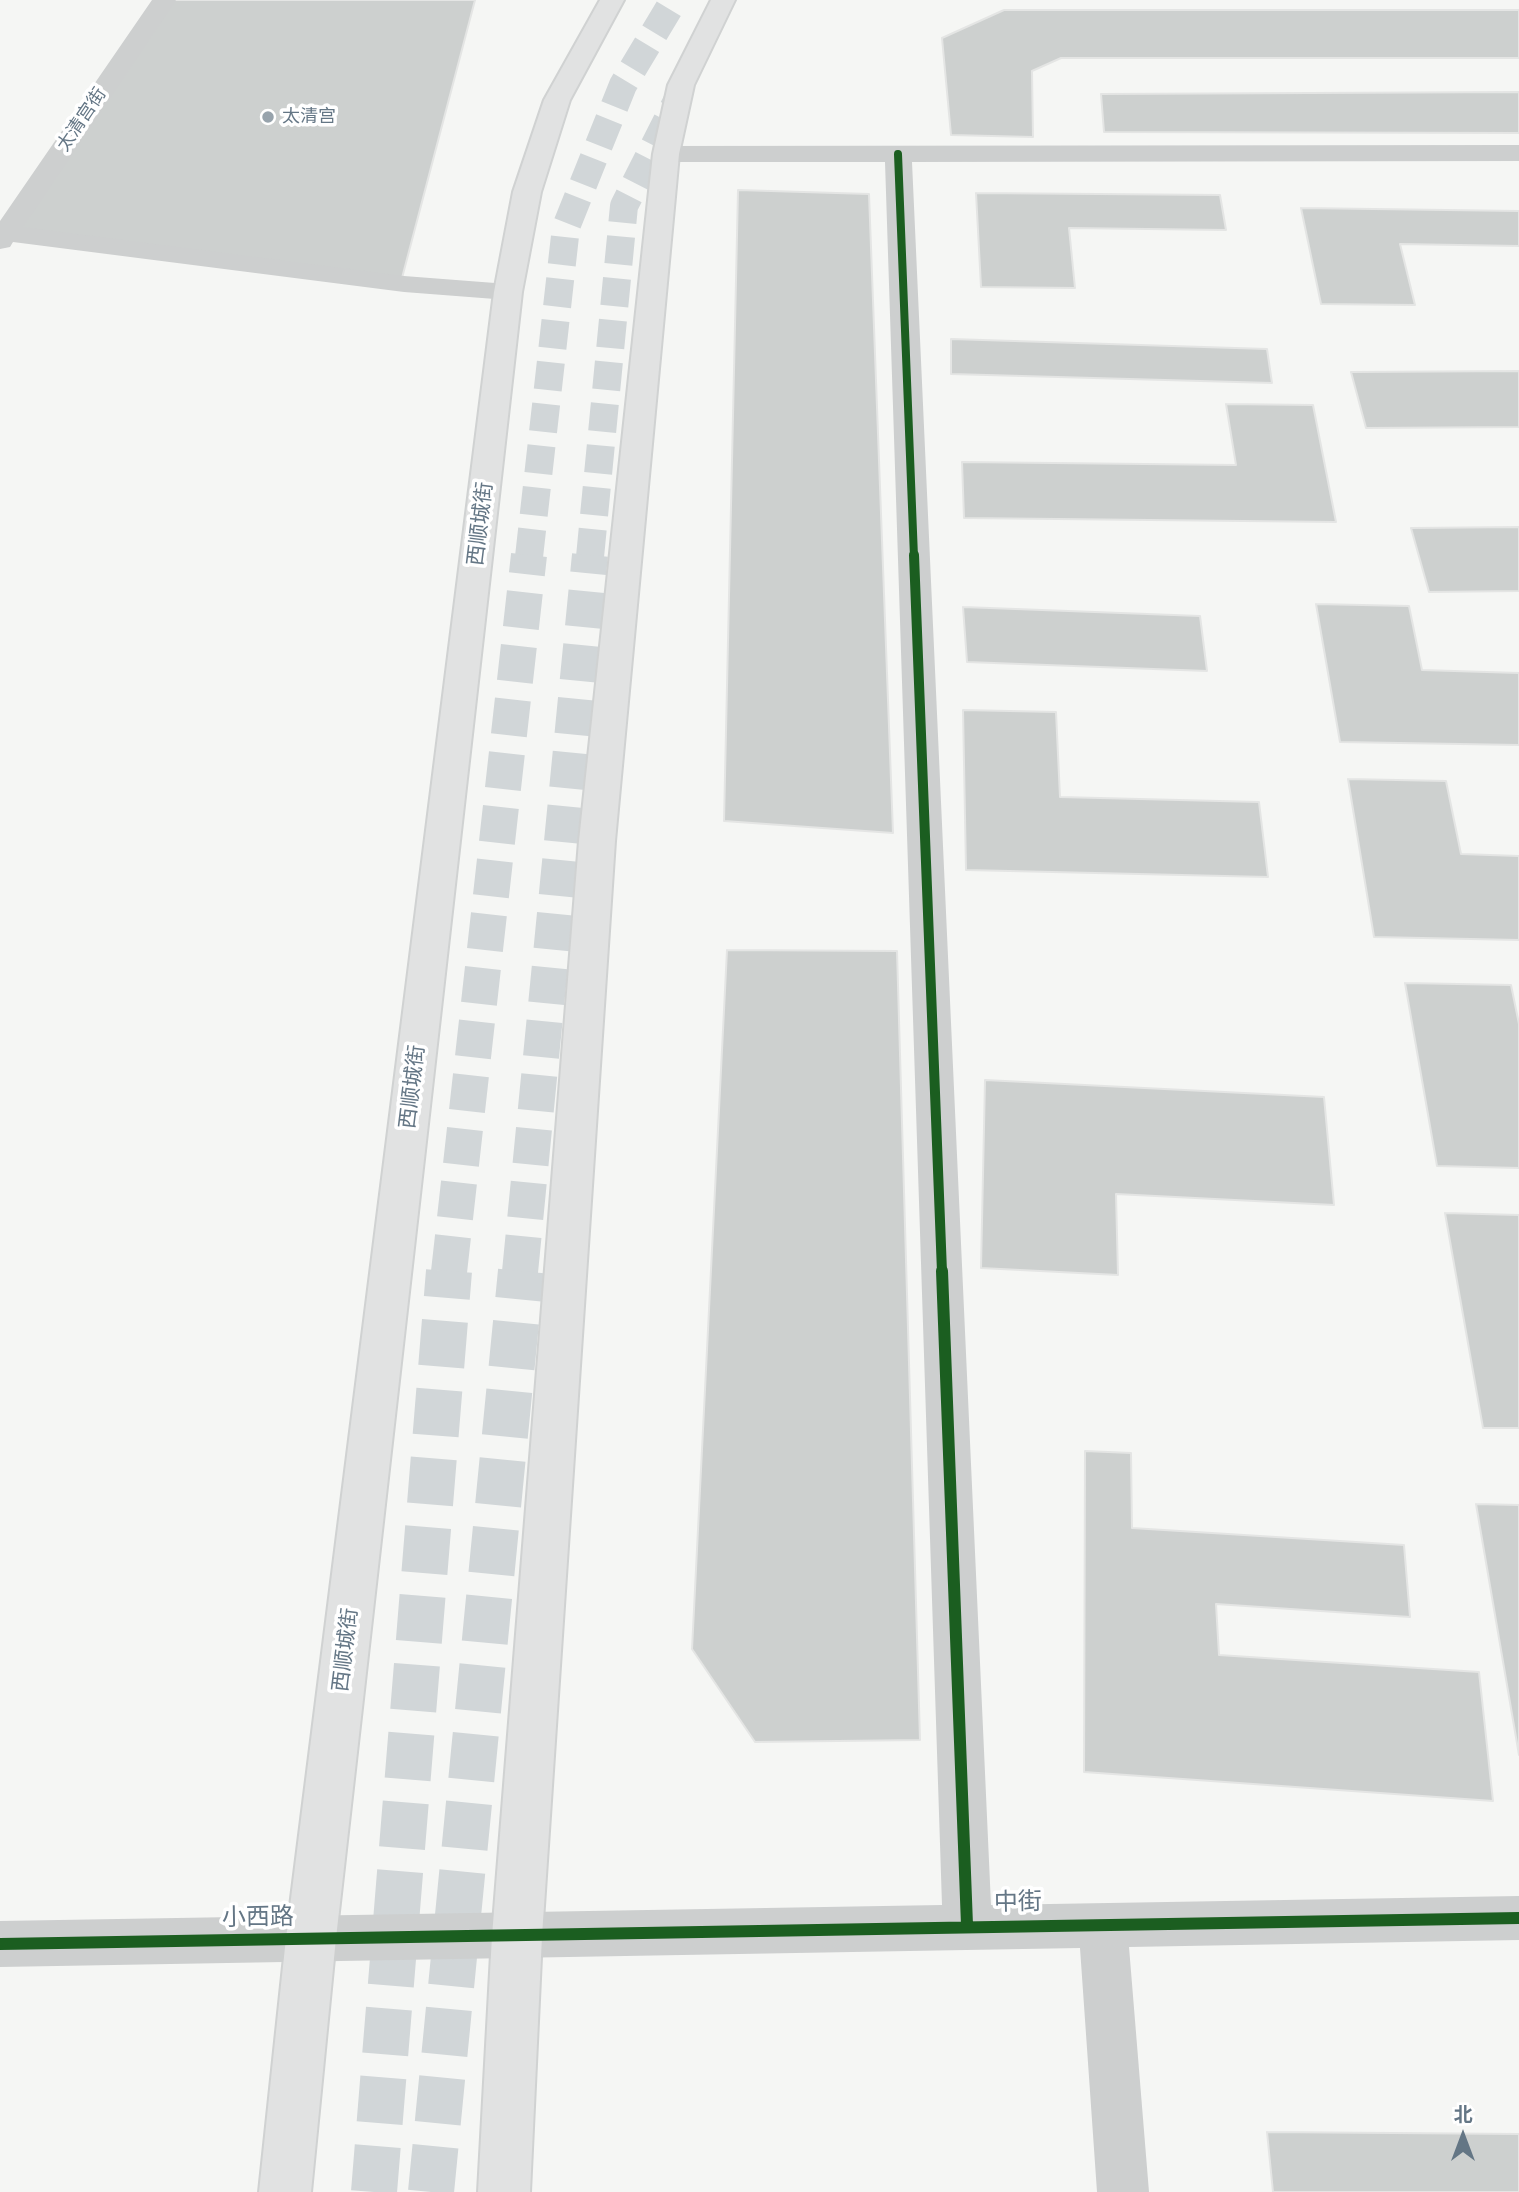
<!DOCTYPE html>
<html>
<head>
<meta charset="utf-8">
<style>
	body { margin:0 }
	#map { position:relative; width:1519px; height:2192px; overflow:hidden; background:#f5f6f4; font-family:Helvetica,"Noto Sans SC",sans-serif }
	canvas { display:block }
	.north { position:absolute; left:1428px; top:2101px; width:70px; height:70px; -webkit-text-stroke:5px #fff; paint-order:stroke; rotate:0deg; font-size:19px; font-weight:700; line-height:28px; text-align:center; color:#647685 }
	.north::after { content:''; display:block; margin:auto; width:24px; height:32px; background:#647685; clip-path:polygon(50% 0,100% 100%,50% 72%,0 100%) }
</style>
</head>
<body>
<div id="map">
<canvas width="1519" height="2192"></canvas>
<div class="north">北</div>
</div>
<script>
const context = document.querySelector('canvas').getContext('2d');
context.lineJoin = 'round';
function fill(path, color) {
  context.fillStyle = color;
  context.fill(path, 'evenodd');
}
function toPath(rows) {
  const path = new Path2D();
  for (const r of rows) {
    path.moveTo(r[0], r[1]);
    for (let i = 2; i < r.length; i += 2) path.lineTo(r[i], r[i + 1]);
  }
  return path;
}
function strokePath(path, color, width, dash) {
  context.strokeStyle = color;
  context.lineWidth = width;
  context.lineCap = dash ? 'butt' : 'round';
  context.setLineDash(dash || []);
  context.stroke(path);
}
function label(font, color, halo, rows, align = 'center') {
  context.font = font + ' Helvetica,"Noto Sans SC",sans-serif';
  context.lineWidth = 7;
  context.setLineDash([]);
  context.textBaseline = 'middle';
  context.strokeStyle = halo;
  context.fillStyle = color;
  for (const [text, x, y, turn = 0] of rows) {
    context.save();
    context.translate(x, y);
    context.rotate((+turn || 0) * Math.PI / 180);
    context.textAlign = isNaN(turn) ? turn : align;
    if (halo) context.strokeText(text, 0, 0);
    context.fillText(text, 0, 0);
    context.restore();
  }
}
const building = toPath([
	[166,0,475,0,402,278,16,234,166,0],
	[1004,10,1519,10,1519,58,1061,58,1032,71,1033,137,951,135,942,38,1004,10],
	[1519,92,1519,133,1104,132,1101,94,1519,92],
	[738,190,869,194,893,833,724,821,738,190],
	[976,193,1220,195,1226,230,1069,228,1075,288,981,287,976,193],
	[1301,208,1519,211,1519,246,1400,244,1415,305,1321,304,1301,208],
	[951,339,1267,349,1272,383,951,374,951,339],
	[1519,371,1519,427,1366,428,1351,372,1519,371],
	[1226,404,1313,405,1336,522,964,518,962,462,1236,465,1226,404],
	[1519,527,1519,591,1429,592,1411,528,1519,527],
	[1316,604,1409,606,1422,670,1519,673,1519,745,1340,742,1316,604],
	[963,607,1200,616,1207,671,967,662,963,607],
	[963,710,1056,712,1060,797,1259,802,1268,877,966,870,963,710],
	[1348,779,1446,781,1461,854,1519,856,1519,940,1374,937,1348,779],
	[727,950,897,951,920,1740,755,1742,692,1649,727,950],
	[1405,983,1511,985,1519,1024,1519,1168,1437,1166,1405,983],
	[985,1080,1324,1097,1334,1205,1116,1194,1118,1275,981,1268,985,1080],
	[1445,1213,1519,1215,1519,1428,1483,1428,1445,1213],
	[1085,1451,1131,1453,1132,1528,1404,1545,1410,1617,1216,1604,1219,1655,1479,1672,1493,1801,1084,1772,1085,1451],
	[1476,1504,1519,1505,1519,1755,1476,1504],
	[1267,2132,1519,2134,1519,2192,1273,2192,1267,2132]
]);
fill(building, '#cdd0cf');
strokePath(building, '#e4e5e4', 2);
strokePath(toPath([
	[529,557,566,227,623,85,674,0],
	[590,557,624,206,678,99]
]), '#d1d6d8', 28, [28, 14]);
strokePath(toPath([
	[449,1272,529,555],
	[520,1272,590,555]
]), '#d1d6d8', 36, [36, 18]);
strokePath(toPath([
	[374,2192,449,1271],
	[431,2192,521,1271]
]), '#d1d6d8', 46, [46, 23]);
const major = toPath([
	[600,0,624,0,570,100,541,192,522,292,336,1938,311,2192,259,2192,286,1938,494,292,513,192,544,100,600,0],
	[711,0,735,0,694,85,679,154,615,841,542,1936,530,2192,478,2192,492,1936,579,841,653,154,668,85,711,0]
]);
strokePath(major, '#d0d2d2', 4);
fill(toPath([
	[152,0,176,0,23,227,404,276,508,284,518,286,522,292,518,298,508,300,404,292,13,242,10,247,0,249,0,221,152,0],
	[1519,145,1519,161,912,162,991,1905,1519,1896,1519,1940,1129,1947,1149,2192,1097,2192,1080,1948,0,1967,0,1921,942,1905,885,162,666,162,657,160,653,154,657,148,666,146,1519,145]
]), '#cdcfcf');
fill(major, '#e1e2e2');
strokePath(toPath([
	[898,154,914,557]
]), '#1b5e20', 8);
strokePath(toPath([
	[914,555,942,1272]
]), '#1b5e20', 10);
strokePath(toPath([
	[942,1271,967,1925],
	[0,1944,1519,1918]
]), '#1b5e20', 12);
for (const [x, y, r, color] of [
	[268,117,7,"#97a3ac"]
]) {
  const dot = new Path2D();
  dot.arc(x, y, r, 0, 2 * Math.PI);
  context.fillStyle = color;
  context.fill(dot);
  strokePath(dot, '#fff', 2.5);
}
label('18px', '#647685', '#fff', [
	["太清宫",282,117]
], 'left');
label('18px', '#647685', '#fff', [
	["太清宫街",82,120,-56]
]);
label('21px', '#647685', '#fff', [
	["西顺城街",481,524,-83],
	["西顺城街",413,1087,-83],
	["西顺城街",346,1650,-83]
]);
label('24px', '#647685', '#fff', [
	["中街",1018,1903,-1],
	["小西路",258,1918,-1]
]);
</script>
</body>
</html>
